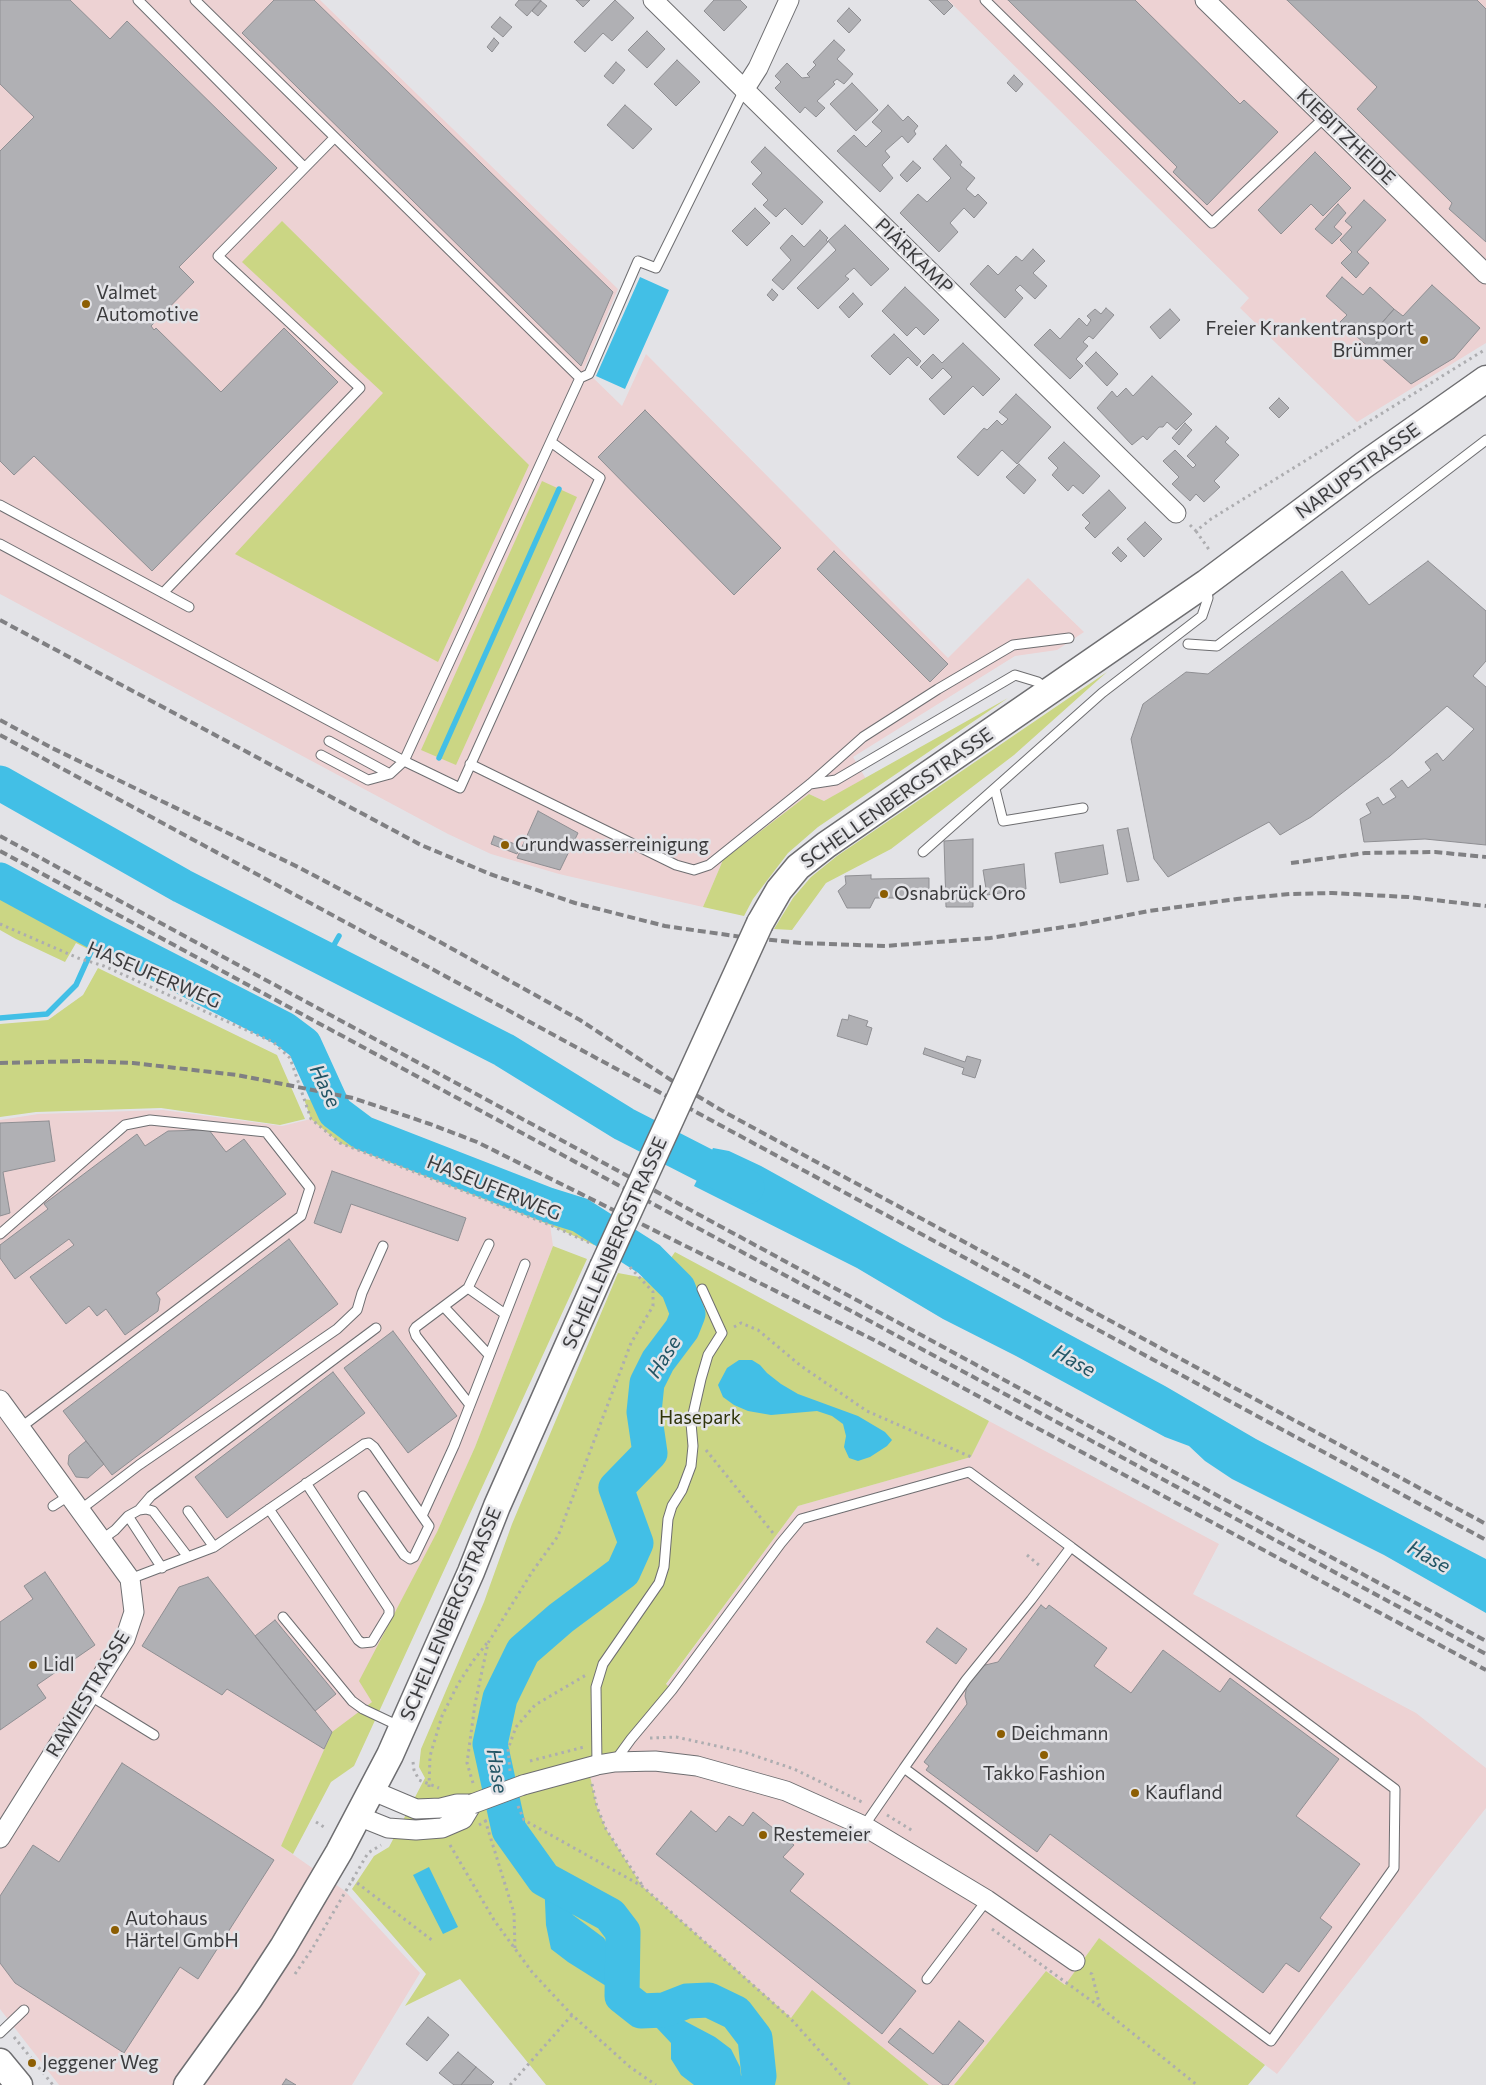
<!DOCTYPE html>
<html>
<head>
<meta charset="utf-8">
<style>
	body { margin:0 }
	canvas { display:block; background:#e3e3e7 }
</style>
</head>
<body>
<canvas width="1486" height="2085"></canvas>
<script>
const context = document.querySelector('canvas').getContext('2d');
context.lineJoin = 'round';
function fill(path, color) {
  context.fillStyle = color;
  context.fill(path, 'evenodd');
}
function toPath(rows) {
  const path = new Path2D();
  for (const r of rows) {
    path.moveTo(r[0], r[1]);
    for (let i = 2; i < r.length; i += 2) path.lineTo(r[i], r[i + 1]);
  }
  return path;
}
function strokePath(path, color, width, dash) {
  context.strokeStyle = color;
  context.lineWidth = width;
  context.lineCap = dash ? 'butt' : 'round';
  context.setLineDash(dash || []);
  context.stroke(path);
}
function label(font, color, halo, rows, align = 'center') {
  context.font = font + ' Commissioner,sans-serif';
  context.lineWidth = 5;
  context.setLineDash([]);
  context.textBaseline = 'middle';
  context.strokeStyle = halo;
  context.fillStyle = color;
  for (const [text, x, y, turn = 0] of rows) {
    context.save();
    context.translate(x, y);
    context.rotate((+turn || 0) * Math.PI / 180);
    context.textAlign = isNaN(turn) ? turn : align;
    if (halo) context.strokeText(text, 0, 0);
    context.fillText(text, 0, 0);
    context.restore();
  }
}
fill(toPath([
	[0,0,320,0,618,289,584,369,622,406,646,354,948,658,1028,578,1084,632,1057,650,1015,656,853,757,866,779,824,801,809,794,723,860,703,907,559,874,491,854,448,834,0,594],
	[948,0,1486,0,1486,343,1357,422,1240,308,1249,298],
	[163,1110,282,1126,311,1119,341,1143,550,1225,553,1246,475,1447,437,1532,372,1702,363,1709,281,1846,345,1891,420,1973,352,2085,59,2085,0,2009,0,1120,38,1114],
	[989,1421,1219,1544,1193,1594,1416,1713,1486,1768,1486,1808,1277,2074,1099,1938,1065,1985,1046,1971,954,2085,929,2085,812,1991,791,2019,642,1886,606,1829,597,1807,588,1767,672,1689,666,1685,798,1506,971,1457]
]), '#edd2d3');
fill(toPath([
	[282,221,529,465,438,662,235,554,383,393,242,262],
	[542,481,577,497,456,765,421,750],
	[1107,672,1014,755,891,849,826,883,792,930,774,929,793,898,811,877,837,856],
	[1008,698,818,827,788,853,753,899,744,916,703,907,723,860,809,794,824,801],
	[0,868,115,931,319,1035,318,1064,76,943,65,962,16,939,0,930],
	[98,968,277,1055,305,1119,280,1125,161,1108,36,1112,0,1117,0,1024,48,1020,83,995],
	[304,1099,331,1103,335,1112,363,1133,548,1205,580,1215,602,1228,594,1245,550,1225,340,1143,311,1119],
	[553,1246,587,1259,354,1766,331,1782,293,1854,281,1846,332,1732,372,1702,359,1681,437,1532,475,1447],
	[675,1252,989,1421,971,1457,798,1506,666,1684,672,1690,615,1762,588,1767,597,1807,606,1829,642,1886,791,2018,812,1990,929,2085,546,2085,460,1979,405,2006,426,1974,352,1889,374,1856,389,1847,425,1778,419,1767,421,1749,484,1602,512,1524,618,1273,656,1280],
	[1099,1938,1265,2065,1248,2085,954,2085,1046,1971,1065,1985]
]), '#cbd684');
fill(toPath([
	[640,277,669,290,625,389,596,376],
	[713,1148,729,1151,761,1166,900,1243,1165,1386,1256,1439,1486,1559,1486,1613,1384,1555,1232,1479,1205,1461,1189,1446,1165,1437,1016,1356,943,1319,857,1268,694,1186],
	[739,1360,752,1360,760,1365,767,1373,781,1384,798,1394,858,1416,885,1432,892,1440,887,1446,870,1457,858,1461,849,1458,844,1447,846,1436,843,1424,832,1416,817,1411,771,1415,748,1411,734,1405,723,1397,718,1385,727,1368],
	[429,1867,458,1927,443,1934,413,1875],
	[544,1879,563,1890,564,1899,573,1915,604,1938,622,1973,622,1996,568,1962,551,1949,546,1925],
	[664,2010,715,2037,731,2049,740,2067,742,2085,694,2085,681,2075,671,2059,671,2043,641,2011]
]), '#42bfe6');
strokePath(toPath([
	[439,758,559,489],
	[326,959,339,936],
	[0,1018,47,1014,76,985,99,934]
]), '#42bfe6', 5.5);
strokePath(toPath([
	[0,783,182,886,504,1050,624,1124,747,1187],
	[0,880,99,934,284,1029,304,1044,335,1112,363,1133,548,1205,580,1215,649,1259,678,1288,688,1314,682,1329,658,1361,647,1383,644,1412,650,1453,616,1488,636,1543,623,1572,561,1618,523,1651,500,1698,490,1744,509,1830,544,1879,610,1915,623,1932,622,1996,641,2011,664,2010,687,2001,709,2000,736,2013,755,2038,759,2076,757,2085]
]), '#42bfe6', 35);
const building = toPath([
	[0,0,70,0,110,39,127,21,277,168,179,267,194,282,151,326,154,330,156,328,221,392,284,328,338,382,152,571,34,456,14,475,0,461,0,151,34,117,0,84,0,0],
	[274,0,314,0,613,292,581,366,242,33,274,0],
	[519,0,541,0,527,16,515,5,519,0],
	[576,0,590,0,583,7,576,0],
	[615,0,634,18,612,41,603,33,585,52,574,42,615,0],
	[714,0,740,0,747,7,724,31,704,11,714,0],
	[929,0,947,0,953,6,944,15,929,0],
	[1008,0,1135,0,1240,104,1244,100,1278,132,1207,205,1173,172,1177,167,1008,0],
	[1287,0,1477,0,1486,9,1486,242,1449,209,1452,203,1357,109,1377,87,1287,0],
	[541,1,547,6,538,16,532,11,541,1],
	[849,8,861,20,849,33,837,21,849,8],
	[500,17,512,27,503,37,491,27,500,17],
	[647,31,665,49,647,68,628,50,647,31],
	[494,38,499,43,492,52,487,47,494,38],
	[834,40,845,50,837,59,853,74,844,84,837,79,833,82,835,84,817,101,825,108,816,117,805,107,800,113,775,88,781,82,775,76,787,63,802,78,810,77,807,74,816,65,813,62,834,40],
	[677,60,700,82,676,106,654,84,677,60],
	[616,62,625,70,613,84,604,76,616,62],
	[1014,75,1023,84,1016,92,1007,83,1014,75],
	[852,83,878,110,856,131,830,104,852,83],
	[625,105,652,129,633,149,607,125,625,105],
	[888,105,903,121,908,116,918,126,914,131,916,134,908,143,902,136,885,151,890,157,882,165,893,178,880,192,837,151,854,135,866,147,882,131,872,122,888,105],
	[946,145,962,162,960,165,975,178,966,189,975,197,978,194,987,203,974,218,964,208,950,223,958,232,939,252,900,213,918,194,927,202,951,178,933,159,946,145],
	[765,147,823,202,802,225,785,208,776,217,763,205,768,200,752,184,762,173,751,162,765,147],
	[1315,152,1351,188,1323,216,1311,204,1281,234,1258,210,1315,152],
	[913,161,921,168,907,182,900,175,913,161],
	[1364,200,1386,220,1357,252,1369,263,1356,278,1341,263,1352,252,1340,240,1352,227,1345,221,1364,200],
	[1338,204,1346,213,1334,227,1342,234,1332,244,1315,229,1338,204],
	[755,208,770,223,747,246,732,231,755,208],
	[845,225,889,269,871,286,854,268,845,276,849,279,818,309,797,288,836,250,828,241,845,225],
	[820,230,828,238,826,240,828,242,783,290,772,280,791,260,780,248,792,235,804,247,820,230],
	[1033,249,1045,261,1033,273,1047,286,1035,299,1020,285,1015,290,1023,298,1005,318,970,284,988,265,998,275,1016,256,1022,261,1033,249],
	[1342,277,1363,295,1370,287,1394,309,1380,325,1387,331,1371,349,1340,322,1347,315,1326,296,1342,277],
	[1432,285,1480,328,1454,358,1411,384,1371,349,1387,331,1380,325,1394,309,1403,316,1432,285],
	[905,287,939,320,924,335,916,327,907,336,882,311,905,287],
	[772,289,778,295,773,301,767,295,772,289],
	[853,293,863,304,849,318,839,307,853,293],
	[1106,308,1114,315,1093,339,1089,336,1083,342,1088,346,1076,359,1083,366,1070,379,1034,345,1050,329,1060,339,1079,318,1087,326,1091,320,1087,316,1095,309,1101,314,1106,308],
	[1170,309,1180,320,1160,339,1150,327,1170,309],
	[894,334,921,361,917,366,908,357,890,375,871,356,894,334],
	[963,343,1000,379,983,396,973,386,944,415,929,399,952,377,943,368,932,379,920,367,933,354,942,363,963,343],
	[1096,352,1118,374,1107,386,1085,363,1096,352],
	[1152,376,1192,414,1176,430,1167,422,1163,427,1159,427,1147,440,1143,436,1132,445,1097,408,1112,391,1117,397,1126,388,1133,396,1152,376],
	[1016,394,1051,427,1017,464,1002,450,978,476,957,457,984,428,987,430,997,420,1002,425,1008,419,999,412,1016,394],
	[1279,398,1289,408,1279,418,1269,408,1279,398],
	[645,410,781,548,734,595,598,457,645,410],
	[1185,423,1192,430,1179,445,1172,438,1185,423],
	[1216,426,1229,438,1225,442,1239,455,1214,481,1220,487,1204,502,1196,494,1190,501,1172,484,1179,477,1163,461,1175,450,1193,468,1196,465,1187,456,1216,426],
	[1064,442,1100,476,1083,494,1073,485,1068,491,1052,475,1058,468,1048,458,1064,442],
	[1019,464,1036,480,1024,494,1006,477,1019,464],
	[1109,490,1126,508,1095,538,1085,528,1090,523,1082,515,1109,490],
	[1145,522,1162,539,1144,557,1127,539,1145,522],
	[1118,547,1127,556,1121,562,1112,553,1118,547],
	[834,551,948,664,930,682,817,569,834,551],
	[1428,561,1486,611,1486,661,1473,676,1486,687,1486,845,1425,839,1364,842,1360,819,1371,813,1366,804,1378,797,1383,805,1396,797,1390,789,1402,780,1408,788,1431,770,1425,762,1437,753,1443,761,1474,729,1447,706,1390,756,1311,817,1280,835,1269,822,1168,877,1154,859,1131,739,1143,704,1186,672,1208,674,1342,571,1369,605,1428,561],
	[538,811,578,833,560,870,517,858,538,811],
	[1128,828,1139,880,1127,882,1117,830,1128,828],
	[494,836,520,846,517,854,491,844,494,836],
	[973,839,973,907,946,907,944,841,973,839],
	[1103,845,1108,874,1060,883,1055,853,1103,845],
	[1024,864,1026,889,987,895,983,870,1024,864],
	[871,875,871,879,929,878,929,898,875,898,870,908,847,908,838,891,846,884,845,876,871,875],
	[849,1015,868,1021,866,1026,872,1028,867,1045,837,1036,842,1019,848,1020,849,1015],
	[925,1048,965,1062,967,1056,981,1060,975,1078,962,1074,964,1068,923,1054,925,1048],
	[49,1121,55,1161,3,1172,10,1213,0,1216,0,1123,49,1121],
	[209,1130,226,1152,244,1139,286,1194,156,1293,160,1299,158,1311,125,1335,106,1309,97,1316,89,1306,66,1324,30,1277,74,1245,69,1239,15,1279,0,1258,0,1245,48,1209,44,1204,137,1134,145,1146,168,1131,209,1130],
	[332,1171,466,1218,458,1241,351,1204,341,1233,314,1223,332,1171],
	[289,1239,338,1304,112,1475,63,1411,289,1239],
	[393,1331,457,1416,408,1453,344,1368,393,1331],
	[333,1372,365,1413,227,1518,195,1477,333,1372],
	[86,1441,104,1464,88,1478,76,1477,68,1464,69,1455,86,1441],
	[45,1572,95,1645,37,1685,46,1698,0,1730,0,1622,33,1599,24,1586,45,1572],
	[208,1577,332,1732,324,1749,227,1689,222,1695,142,1646,179,1587,208,1577],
	[1041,1605,1046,1609,1049,1605,1107,1648,1094,1666,1131,1693,1163,1650,1220,1692,1230,1678,1339,1759,1296,1816,1360,1864,1320,1918,1332,1927,1299,1972,1286,1963,1263,1993,1050,1834,1037,1852,926,1770,929,1766,924,1762,967,1704,965,1696,967,1685,981,1666,998,1662,1041,1605],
	[275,1620,336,1694,315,1711,255,1636,275,1620],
	[937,1628,967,1649,956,1664,926,1642,937,1628],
	[122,1763,274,1860,198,1979,180,1967,124,2053,15,1983,0,1963,0,1896,33,1845,59,1862,122,1763],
	[691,1811,716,1832,729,1816,743,1826,753,1812,794,1845,783,1857,804,1874,790,1891,916,1991,882,2034,656,1854,691,1811],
	[428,2017,449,2035,427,2061,406,2044,428,2017],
	[959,2021,984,2041,948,2085,943,2085,888,2042,900,2028,933,2054,959,2021],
	[458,2052,476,2067,461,2085,454,2085,439,2073,458,2052],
	[476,2067,494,2082,491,2085,461,2085,476,2067],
	[286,2079,296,2085,282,2085,286,2079]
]);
fill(building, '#b0b0b4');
strokePath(building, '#8f8f93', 1);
const lane = toPath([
	[138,0,304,167],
	[195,0,580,378],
	[985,0,1212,223,1325,117],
	[551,442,600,478,460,788,404,761,580,378,589,374,638,261,656,268,744,90],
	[0,505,189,607],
	[0,544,404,761,390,774,368,780,321,755],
	[163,593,360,388,218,256,334,138],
	[1188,644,1217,646,1486,440],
	[329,741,390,774],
	[470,764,676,865,694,870,709,865,810,784,863,737,938,689,1013,645,1069,638],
	[810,784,836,780,1015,675,1038,682,1047,690],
	[995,789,1003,821,1083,808],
	[923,852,1102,693,1202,616,1208,598,1206,586],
	[0,1234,125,1125,150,1120,266,1132,310,1188,301,1216,20,1428],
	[468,1288,505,1314],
	[444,1307,489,1355],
	[470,1405,416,1336,414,1330,416,1327,468,1288,489,1244],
	[53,1506,70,1495],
	[269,1509,358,1640,362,1643,372,1642,389,1614,389,1609,306,1483],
	[80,1510,139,1465,337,1329,357,1310,362,1293,383,1246],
	[139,1510,151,1496,376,1328],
	[188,1511,214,1547],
	[128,1516,162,1568],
	[422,1516,454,1446,525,1264],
	[101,1540,115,1530,128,1516,139,1510,146,1509,153,1511,188,1557],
	[130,1579,214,1547,364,1444,369,1443,374,1447,429,1526,414,1557,410,1559,404,1555,363,1496],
	[283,1617,352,1701,363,1709,399,1726],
	[89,1695,154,1735],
	[615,1761,631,1739,672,1690,781,1543,801,1519,969,1472,1071,1547,1031,1600,966,1680,904,1768],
	[597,1765,596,1687,603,1664,659,1583,664,1567,668,1519,672,1506,682,1490,691,1466,693,1446,691,1423,701,1379,708,1355,722,1333,702,1289],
	[864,1826,904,1768,1271,2041,1394,1868,1395,1789,1071,1547],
	[927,1979,987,1900],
	[0,2033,24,2010]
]);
const street = toPath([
	[653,0,1176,513],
	[1205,0,1486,274],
	[744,90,758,68,789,0],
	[0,1400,130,1579,134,1612,125,1639,0,1838],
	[523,1785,597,1765,615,1762,655,1761,697,1766,786,1791,864,1826,987,1900,1075,1961],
	[371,1790,416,1809,441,1808,457,1804,472,1804],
	[358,1816,388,1828,416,1830,442,1828,463,1819,472,1804]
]);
const secondary = toPath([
	[760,923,779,890,798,867,826,845,1206,583,1364,465,1486,379],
	[0,2062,19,2085],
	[187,2085,249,1999,283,1947,339,1852,390,1755,471,1572,497,1506,603,1267]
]);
strokePath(lane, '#6e6e71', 11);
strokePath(street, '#6e6e71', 21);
strokePath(secondary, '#6e6e71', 29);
strokePath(toPath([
	[1190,525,1196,531,1211,519,1486,349],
	[1196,531,1210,551],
	[0,924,78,958,104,966,273,1042,290,1058,311,1119,340,1143,550,1225,590,1243],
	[734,1327,741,1323,758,1330,801,1366,867,1411,971,1457],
	[706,1450,773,1533],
	[1027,1555,1040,1566],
	[650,1738,676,1737,744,1752,794,1769,864,1803],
	[530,1761,584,1747],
	[413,1762,414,1770,419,1780,439,1788],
	[510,1771,508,1749,516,1727,535,1705,586,1675],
	[473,1783,467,1763,475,1704,488,1643,532,1572,558,1536,631,1343,653,1306,653,1292,628,1265],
	[592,1784,597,1807,606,1829,642,1885],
	[429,1787,430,1756,442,1716,458,1684,473,1661,487,1643],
	[518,1806,524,1820,642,1886,791,2019,850,2085],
	[887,1815,913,1831],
	[485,1820,514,1913,515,1950],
	[316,1822,327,1829],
	[450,1845,494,1920,532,1972,572,2015,630,2067,656,2085],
	[352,1879,433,1941],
	[992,1929,1100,2007],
	[1090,1973,1092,1974,1100,2007,1197,2085],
	[295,1974,312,1949,368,1853,381,1845],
	[14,2037,53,2085],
	[510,2085,572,2015]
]), '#adadb0', 3, [2.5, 4]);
strokePath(lane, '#fff', 9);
strokePath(street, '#fff', 19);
strokePath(secondary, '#fff', 26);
strokePath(toPath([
	[0,620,421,845,490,874,575,903,665,926,742,937,801,943,885,946,990,938,1077,925,1149,911,1237,899,1290,894,1332,893,1408,897,1486,906],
	[0,720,52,748,300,868,440,942,580,1020,674,1082,726,1113,1486,1524],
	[0,735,1486,1540],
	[0,836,1486,1641],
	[0,851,1486,1654],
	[1291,863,1365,853,1435,852,1486,857],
	[0,1063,85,1061,133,1063,237,1075,353,1098,430,1124,477,1142,874,1340,1486,1670]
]), '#808083', 4, [8, 4]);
const streetBridge = toPath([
	[472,1804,523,1785]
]);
const secondaryBridge = toPath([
	[603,1267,760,923]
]);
strokePath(streetBridge, '#6e6e71', 21, []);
strokePath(secondaryBridge, '#6e6e71', 29, []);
strokePath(toPath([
	[479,1825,487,1820]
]), '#adadb0', 3, [2.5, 4]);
strokePath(streetBridge, '#fff', 19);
strokePath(secondaryBridge, '#fff', 26);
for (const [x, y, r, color] of [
	[86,304,5,"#8c5e03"],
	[1424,340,5,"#8c5e03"],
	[505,845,5,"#8c5e03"],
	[884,894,5,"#8c5e03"],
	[33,1665,5,"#8c5e03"],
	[1001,1734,5,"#8c5e03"],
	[1044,1755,5,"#8c5e03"],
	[1135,1793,5,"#8c5e03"],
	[763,1835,5,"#8c5e03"],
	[115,1930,5,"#8c5e03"],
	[32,2063,5,"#8c5e03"]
]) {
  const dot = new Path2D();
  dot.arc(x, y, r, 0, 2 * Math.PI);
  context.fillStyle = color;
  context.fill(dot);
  strokePath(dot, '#e3e3e7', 2);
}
label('19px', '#3b3b3d', '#e3e3e7', [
	["KIEBITZHEIDE",1346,137,44],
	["PIÄRKAMP",914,256,44],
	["NARUPSTRASSE",1358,471,-36],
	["SCHELLENBERGSTRASSE",897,798,-35],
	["HASEUFERWEG",154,975,23],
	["HASEUFERWEG",494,1188,22],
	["SCHELLENBERGSTRASSE",615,1243,-66],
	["SCHELLENBERGSTRASSE",451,1614,-67],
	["RAWIESTRASSE",88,1694,-59]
]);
label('19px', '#3b3b3d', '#e3e3e7', [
	["Valmet",96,293],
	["Automotive",96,315],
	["Freier Krankentransport",1414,329,"right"],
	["Brümmer",1414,351,"right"],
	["Grundwasserreinigung",515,845],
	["Osnabrück Oro",894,894],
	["Lidl",43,1665],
	["Deichmann",1011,1734],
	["Takko Fashion",1044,1774,"center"],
	["Kaufland",1145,1793],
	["Restemeier",773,1835],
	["Autohaus",125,1919],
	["Härtel GmbH",125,1941],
	["Jeggener Weg",42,2063]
], 'left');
label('19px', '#2e330a', '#e3e3e7', [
	["Hasepark",700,1418]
]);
label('italic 20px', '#225565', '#e3e3e7', [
	["Hase",325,1086,64],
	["Hase",664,1357,-58],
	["Hase",1074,1361,29],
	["Hase",1429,1557,29],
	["Hase",497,1771,80]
]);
</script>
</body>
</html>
